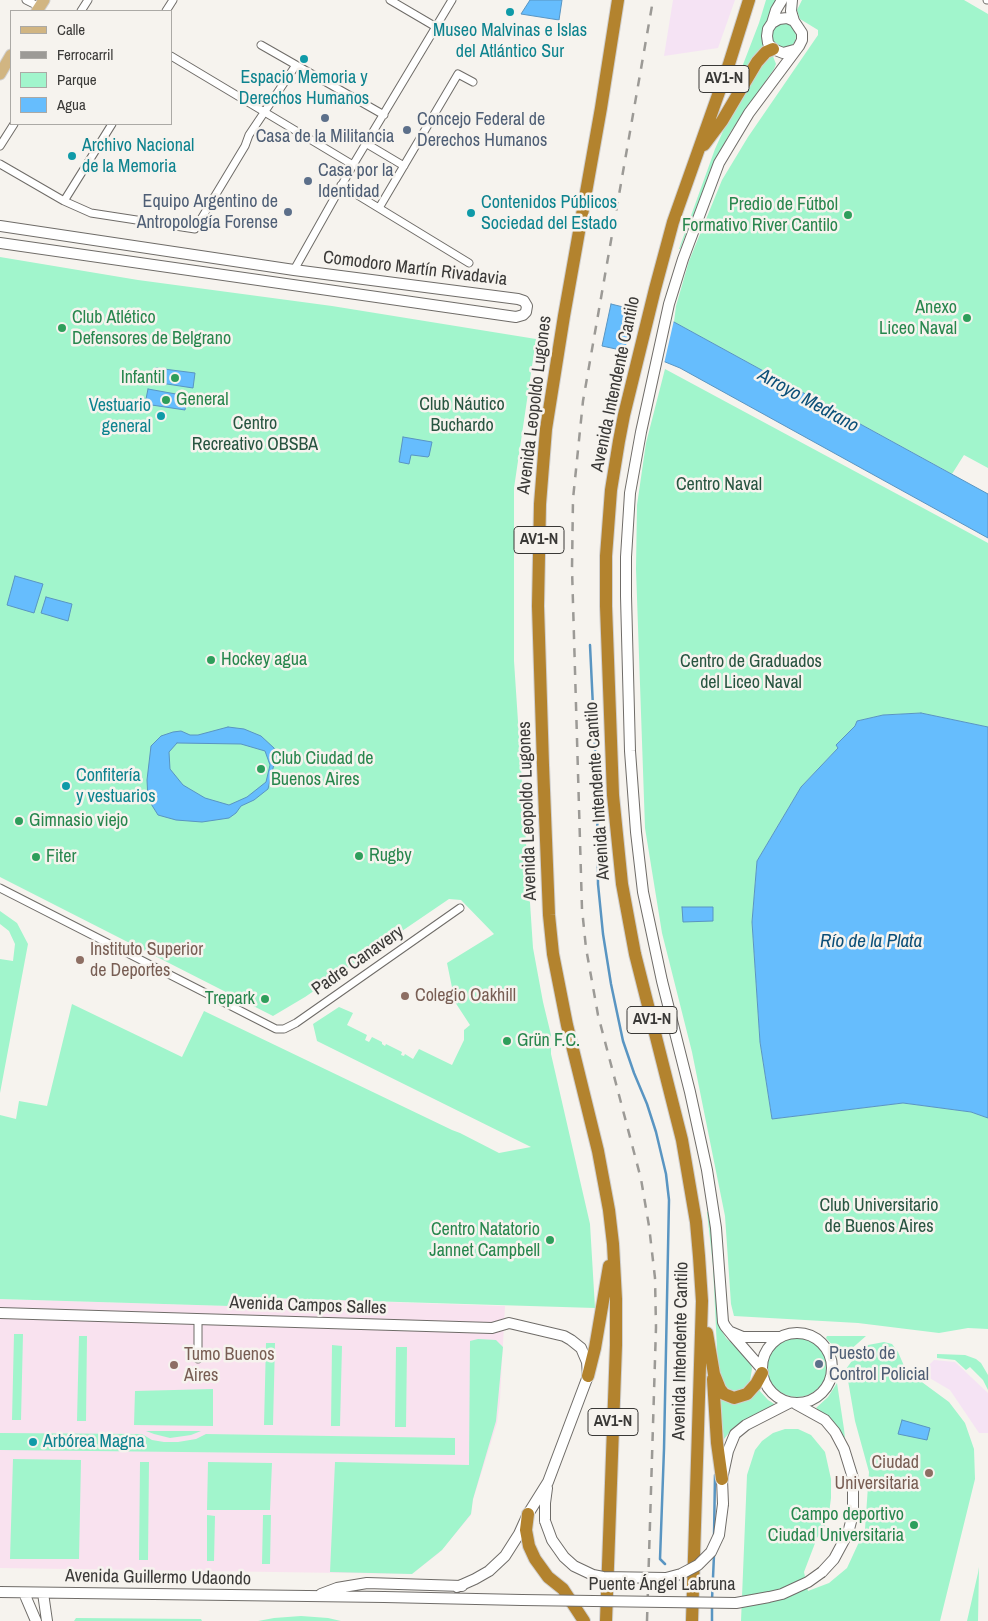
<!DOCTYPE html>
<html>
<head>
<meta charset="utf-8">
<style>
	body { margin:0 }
	#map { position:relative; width:988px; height:1621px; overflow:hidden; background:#f6f3ee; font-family:"Archivo Narrow",sans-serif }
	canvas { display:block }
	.legend { position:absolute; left:10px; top:10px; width:162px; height:115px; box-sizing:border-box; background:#f6f3ee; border:1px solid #aba9a5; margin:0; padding:6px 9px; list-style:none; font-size:15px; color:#3a3937 }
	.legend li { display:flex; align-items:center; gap:10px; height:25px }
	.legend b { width:25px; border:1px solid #aba9a5 }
</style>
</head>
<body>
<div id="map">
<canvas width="988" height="1621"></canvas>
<ul class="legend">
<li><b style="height:6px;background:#d1b582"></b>Calle</li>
<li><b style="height:6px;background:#9c9a96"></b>Ferrocarril</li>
<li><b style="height:14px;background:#a1f5cc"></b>Parque</li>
<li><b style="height:14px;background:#66bdfd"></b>Agua</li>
</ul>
</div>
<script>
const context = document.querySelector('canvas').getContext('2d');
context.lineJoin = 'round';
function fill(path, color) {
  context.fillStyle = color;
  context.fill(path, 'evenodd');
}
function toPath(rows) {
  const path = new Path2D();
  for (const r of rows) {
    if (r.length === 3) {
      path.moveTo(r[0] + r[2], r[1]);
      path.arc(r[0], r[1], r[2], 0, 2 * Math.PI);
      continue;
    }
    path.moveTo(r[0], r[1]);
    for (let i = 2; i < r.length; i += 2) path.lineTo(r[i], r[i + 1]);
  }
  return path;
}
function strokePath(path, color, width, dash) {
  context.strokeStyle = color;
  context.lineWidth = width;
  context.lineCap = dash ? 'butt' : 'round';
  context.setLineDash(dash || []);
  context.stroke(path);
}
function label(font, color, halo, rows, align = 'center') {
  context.font = font + ' "Archivo Narrow",sans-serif';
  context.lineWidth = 5;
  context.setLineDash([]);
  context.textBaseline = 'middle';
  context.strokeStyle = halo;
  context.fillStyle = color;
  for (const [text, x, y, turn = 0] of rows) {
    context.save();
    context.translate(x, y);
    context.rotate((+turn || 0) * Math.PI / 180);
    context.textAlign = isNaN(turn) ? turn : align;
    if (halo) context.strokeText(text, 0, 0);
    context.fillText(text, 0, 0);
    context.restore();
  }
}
fill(toPath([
	[269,1298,505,1306,500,1400,497,1423,473,1500,471,1515,439,1553,412,1574,0,1568,0,1299,262,1307]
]), '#f9e2ef');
fill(toPath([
	[673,0,735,0,718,48,664,56],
	[934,1360,955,1362,988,1393,988,1433,979,1433,950,1390,921,1373]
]), '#f5e3f4');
fill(toPath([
	[766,0,779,0,762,33,763,42,765,47,737,91,734,88,759,23],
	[802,0,964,0,988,14,988,468,964,455,952,474,674,322,676,306,689,261,722,180,748,137,818,35,818,30,800,19,797,10],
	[783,36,13],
	[768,54,773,56,774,59,776,64,774,69,731,131,716,159,680,249,679,249,715,149,729,118],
	[0,257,138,280,332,306,536,339,514,488,514,661,533,948,543,1002,551,1035,551,1054,590,1224,595,1308,269,1298,262,1307,0,1299,0,1115,16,1119,19,1101,47,1106,72,1004,182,1057,204,1011,452,1130,460,1133,499,1153,531,1147,317,1041,313,1024,339,1007,353,1013,347,1025,367,1035,365,1040,369,1042,372,1037,382,1042,382,1044,385,1046,386,1044,402,1052,401,1055,404,1056,405,1054,413,1059,419,1049,452,1065,464,1040,464,1030,470,1025,455,1002,447,963,494,934,461,900,449,899,305,997,273,1016,0,877],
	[665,369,988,543,988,727,921,713,883,715,857,721,855,726,837,745,838,748,801,787,757,861,752,922,760,1042,772,1119,903,1103,971,1112,988,1118,988,1329,968,1328,939,1333,858,1323,734,1316,731,1304,725,1216,692,1052,662,933,645,828,636,569,637,505,646,443],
	[0,911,17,923,28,944,0,1093,0,959,13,961,15,944,9,931,0,924],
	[707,1212,709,1212,713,1240,719,1326,726,1338,741,1352,751,1363,752,1369,750,1381,743,1389,739,1391,731,1390,723,1385,718,1370,713,1266],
	[14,1334,23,1334,21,1420,12,1420],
	[79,1336,87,1336,86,1421,77,1421],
	[827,1336,866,1336,841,1358,838,1358,834,1347,826,1338],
	[797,1367,30],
	[478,1339,496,1340,503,1347,496,1421,473,1499,471,1514,442,1550,412,1574,330,1572,335,1462,469,1465,470,1341],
	[884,1342,892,1344,898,1352,908,1375,915,1377,949,1402,965,1423,974,1449,975,1479,940,1621,741,1621,747,1475,755,1450,762,1441,773,1433,785,1429,798,1429,811,1435,825,1452,831,1479,831,1498,828,1521,817,1538,804,1572,808,1591,829,1583,847,1568,865,1529,869,1472,855,1421,846,1369,857,1354,868,1345],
	[266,1343,275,1343,273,1425,264,1425],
	[332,1345,342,1346,340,1426,331,1426],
	[396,1347,407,1347,406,1427,395,1427],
	[937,1354,965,1355,976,1359,981,1363,988,1375,988,1390,983,1380,970,1367,966,1370,955,1360,937,1358],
	[837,1383,844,1429,845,1438,828,1417,816,1408,828,1397],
	[213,1389,213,1426,134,1425,135,1391],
	[759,1390,768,1400,776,1405,759,1415,743,1421,733,1428,724,1439,718,1396],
	[146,1431,201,1431,191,1435,170,1438,154,1434],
	[0,1433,142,1434,152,1440,164,1442,178,1442,196,1439,206,1434,455,1438,455,1455,0,1450],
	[13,1459,81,1460,79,1559,10,1559],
	[140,1462,149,1462,148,1560,139,1560],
	[208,1462,272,1463,270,1510,207,1510],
	[207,1515,215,1516,214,1561,207,1561],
	[263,1515,271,1515,270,1564,262,1564],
	[979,1567,978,1621,967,1621,978,1573],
	[301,1616,328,1618,341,1621,258,1621,274,1618],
	[76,1618,201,1619,202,1621,74,1621]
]), '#a1f5cc');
const water = toPath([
	[530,0,562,0,559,20,521,14,530,0],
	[611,304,660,316,674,322,988,494,988,538,680,368,653,357,602,346,611,304],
	[156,368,195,373,193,388,154,382,156,368],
	[148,389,187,396,185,410,145,404,148,389],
	[403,437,432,442,429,456,428,457,412,455,411,455,409,464,399,462,403,437],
	[15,576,43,584,34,613,7,605,15,576],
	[46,597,72,604,68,621,41,613,46,597],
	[921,713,988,727,988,1118,971,1112,903,1103,772,1119,760,1042,752,922,757,861,801,787,838,748,836,745,855,726,857,721,883,715,921,713],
	[228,727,244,729,261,736,274,748,276,756,268,789,254,800,241,806,236,813,229,818,202,822,176,820,158,815,148,799,147,780,151,746,161,736,173,732,181,731,190,735,198,735,228,727],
	[177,743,241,744,265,751,270,765,266,782,247,797,229,805,205,798,183,785,170,769,169,752,177,743],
	[682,907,713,907,713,921,683,922,682,907],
	[902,1420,930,1428,927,1440,898,1434,902,1420]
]);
fill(water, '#66bdfd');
strokePath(water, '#5995c2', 1);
fill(toPath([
	[636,308,661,314,674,320,664,364,652,359,624,353]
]), '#f6f3ee');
strokePath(toPath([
	[590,645,597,790,598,884,603,934,611,984,623,1041,634,1073,647,1104,656,1132,666,1174,669,1200,664,1449,660,1559,665,1564],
	[714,1537,715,1475],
	[712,1600,714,1555],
	[712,1621,712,1605]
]), '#5995c2', 2.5);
const street = toPath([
	[26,0,40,7],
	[390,0,436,27],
	[987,0,988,0],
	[81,11,88,0],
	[166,11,173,0],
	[171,56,353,165],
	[296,65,384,115],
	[367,144,404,166],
	[0,146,14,124],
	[0,164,64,201,91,213,195,229,245,146,249,135,296,65,261,45],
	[341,185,469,263],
	[64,201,112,124],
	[379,208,458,74,473,82],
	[294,270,353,165,452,0],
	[0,888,276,1029,284,1029,296,1023,460,908],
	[198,1359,198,1319]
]);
const secondary = toPath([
	[792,0,791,11,794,21],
	[772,23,776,10,782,0],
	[0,226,294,270,518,299,524,301,527,306,526,312,523,315,516,317,0,243],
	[0,1313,492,1328,509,1323,564,1336,571,1340,581,1348,587,1362,588,1376,548,1482,528,1514,519,1534,505,1556,489,1571,475,1579,457,1587],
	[731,1332,743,1337,781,1337],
	[797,1368,35],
	[762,1369,734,1337,725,1326,723,1322,716,1228,707,1170,690,1092,662,981,643,892,636,832,630,751,626,596,626,557,630,493,641,432,669,304,683,259,719,163,749,113,799,46,802,40,802,33,794,21,787,18,779,19,772,23,768,29,767,36,768,43,773,49,783,53,794,50],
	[796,1404,825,1420,835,1432,844,1449,853,1478,853,1514,848,1533,834,1559,822,1572],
	[723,1504,722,1479,728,1451,735,1434,746,1425,789,1403],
	[545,1521,545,1503,547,1488],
	[0,1592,384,1597,522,1600],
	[24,1593,36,1621],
	[43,1593,47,1621],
	[321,1594,337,1588,367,1583,462,1586]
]);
const primary = toPath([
	[37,11,44,0],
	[0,74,11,55]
]);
const highway = toPath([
	[704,145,722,121,757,62,766,52,773,49],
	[707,1333,714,1374,720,1389,724,1394,734,1398,747,1394,756,1384,762,1373],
	[588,1376,595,1348,609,1266],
	[713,1379,717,1443,722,1479],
	[528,1514,526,1530,529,1546,535,1559,548,1577,563,1589,584,1621],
	[606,1621,616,1345,616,1299,613,1244,609,1210,598,1151,567,1025,553,954,549,915,543,765,538,606,540,504,546,429,564,316,601,108,618,0],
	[692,1621,702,1301,699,1256,696,1222,682,1140,635,954,622,884,613,795,606,606,606,556,611,490,619,441,624,415,655,289,673,222,729,64,749,0]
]);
strokePath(street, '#6f6c68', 9);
strokePath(secondary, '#6f6c68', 12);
strokePath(primary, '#d0cfcf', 13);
strokePath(highway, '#d0cfcf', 14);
strokePath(street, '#fff', 7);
strokePath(secondary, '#fff', 10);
strokePath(primary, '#d1b582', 11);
strokePath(highway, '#b3832e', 12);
strokePath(toPath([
	[647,1621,656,1327,655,1278,649,1226,641,1179,598,1015,586,948,582,909,572,569,573,499,583,401,653,0]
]), '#9c9a96', 2.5, [9, 9]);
const secondaryBridge = toPath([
	[545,1521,552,1540,564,1557,574,1566,593,1575,603,1577,666,1578,681,1574,698,1565,711,1552,719,1535,723,1504],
	[522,1600,736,1603,769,1597,782,1594,808,1582,822,1572]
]);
strokePath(secondaryBridge, '#6f6c68', 12, []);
strokePath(secondaryBridge, '#fff', 10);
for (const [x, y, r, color] of [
	[510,12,5,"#0f9aa8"],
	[304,59,5,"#0f9aa8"],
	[325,118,5,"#5c6f8a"],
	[407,130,5,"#5c6f8a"],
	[72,156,5,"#0f9aa8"],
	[308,181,5,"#5c6f8a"],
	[288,212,5,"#5c6f8a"],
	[471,213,5,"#0f9aa8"],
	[848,215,5,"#2e9e5b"],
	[967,318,5,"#2e9e5b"],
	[62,328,5,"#2e9e5b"],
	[175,378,5,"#2e9e5b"],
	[166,400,5,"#2e9e5b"],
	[161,416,5,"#0f9aa8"],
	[211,660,5,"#2e9e5b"],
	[261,769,5,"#2e9e5b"],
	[66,786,5,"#0f9aa8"],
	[19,821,5,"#2e9e5b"],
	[359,856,5,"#2e9e5b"],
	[36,857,5,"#2e9e5b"],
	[80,960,5,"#8d6e63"],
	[405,996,5,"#8d6e63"],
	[265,999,5,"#2e9e5b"],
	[507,1041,5,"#2e9e5b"],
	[550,1240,5,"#2e9e5b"],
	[819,1364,5,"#5c6f8a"],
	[174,1365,5,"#8d6e63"],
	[33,1442,5,"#0f9aa8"],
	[929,1473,5,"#8d6e63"],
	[914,1525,5,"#2e9e5b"]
]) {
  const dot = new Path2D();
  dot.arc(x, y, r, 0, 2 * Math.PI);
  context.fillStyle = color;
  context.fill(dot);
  strokePath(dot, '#f6f3ee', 2);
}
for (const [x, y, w] of [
	[724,79,50],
	[539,540,50],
	[652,1020,50],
	[613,1422,50]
]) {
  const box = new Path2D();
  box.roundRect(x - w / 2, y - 13.5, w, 27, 4);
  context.fillStyle = '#f6f3ee';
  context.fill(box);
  strokePath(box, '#3a3937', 1);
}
label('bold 16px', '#3a3937', null, [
	["AV1-N",724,79],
	["AV1-N",539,540],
	["AV1-N",652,1020],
	["AV1-N",613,1422]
]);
label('18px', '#0d838f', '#f6f3ee', [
	["Museo Malvinas e Islas",510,31,"center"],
	["del Atlántico Sur",510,52,"center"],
	["Espacio Memoria y",304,78,"center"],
	["Derechos Humanos",304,99,"center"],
	["Archivo Nacional",82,146],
	["de la Memoria",82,167],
	["Contenidos Públicos",481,203],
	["Sociedad del Estado",481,224],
	["Vestuario",151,406,"right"],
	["general",151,427,"right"],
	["Confitería",76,776],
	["y vestuarios",76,797],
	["Arbórea Magna",43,1442]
], 'left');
label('18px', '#4e5e75', '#f6f3ee', [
	["Concejo Federal de",417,120],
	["Derechos Humanos",417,141],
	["Casa de la Militancia",325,137,"center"],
	["Casa por la",318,171],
	["Identidad",318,192],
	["Equipo Argentino de",278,202,"right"],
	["Antropología Forense",278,223,"right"],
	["Puesto de",829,1354],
	["Control Policial",829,1375]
], 'left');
label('18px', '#27864d', '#f6f3ee', [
	["Predio de Fútbol",838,205,"right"],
	["Formativo River Cantilo",838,226,"right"],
	["Anexo",957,308,"right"],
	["Liceo Naval",957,329,"right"],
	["Club Atlético",72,318],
	["Defensores de Belgrano",72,339],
	["Infantil",165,378,"right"],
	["General",176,400],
	["Hockey agua",221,660],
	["Club Ciudad de",271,759],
	["Buenos Aires",271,780],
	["Gimnasio viejo",29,821],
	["Rugby",369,856],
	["Fiter",46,857],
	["Trepark",255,999,"right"],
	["Grün F.C.",517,1041],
	["Centro Natatorio",540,1230,"right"],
	["Jannet Campbell",540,1251,"right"],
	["Campo deportivo",904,1515,"right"],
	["Ciudad Universitaria",904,1536,"right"]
], 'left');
label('18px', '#3a3937', '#f6f3ee', [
	["Comodoro Martín Rivadavia",415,269,7],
	["Avenida Intendente Cantilo",616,384,-78],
	["Avenida Leopoldo Lugones",535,405,-83],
	["Avenida Intendente Cantilo",598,791,-94],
	["Avenida Leopoldo Lugones",528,811,-92],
	["Padre Canavery",358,961,-35],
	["Avenida Campos Salles",308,1306,2],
	["Avenida Intendente Cantilo",681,1351,-89],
	["Avenida Guillermo Udaondo",158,1578,1],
	["Puente Ángel Labruna",662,1585]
]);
label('18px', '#275440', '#f6f3ee', [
	["Club Náutico",462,405],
	["Buchardo",462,426],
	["Centro",255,424],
	["Recreativo OBSBA",255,445],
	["Centro Naval",719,485],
	["Centro de Graduados",751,662],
	["del Liceo Naval",751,683],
	["Club Universitario",879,1206],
	["de Buenos Aires",879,1227]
]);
label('18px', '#785e54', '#f6f3ee', [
	["Instituto Superior",90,950],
	["de Deportes",90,971],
	["Colegio Oakhill",415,996],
	["Tumo Buenos",184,1355],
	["Aires",184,1376],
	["Ciudad",919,1463,"right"],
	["Universitaria",919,1484,"right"]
], 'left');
label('italic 19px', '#0b4f78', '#f6f3ee', [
	["Arroyo Medrano",808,401,29],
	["Río de la Plata",871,942]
]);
</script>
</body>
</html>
